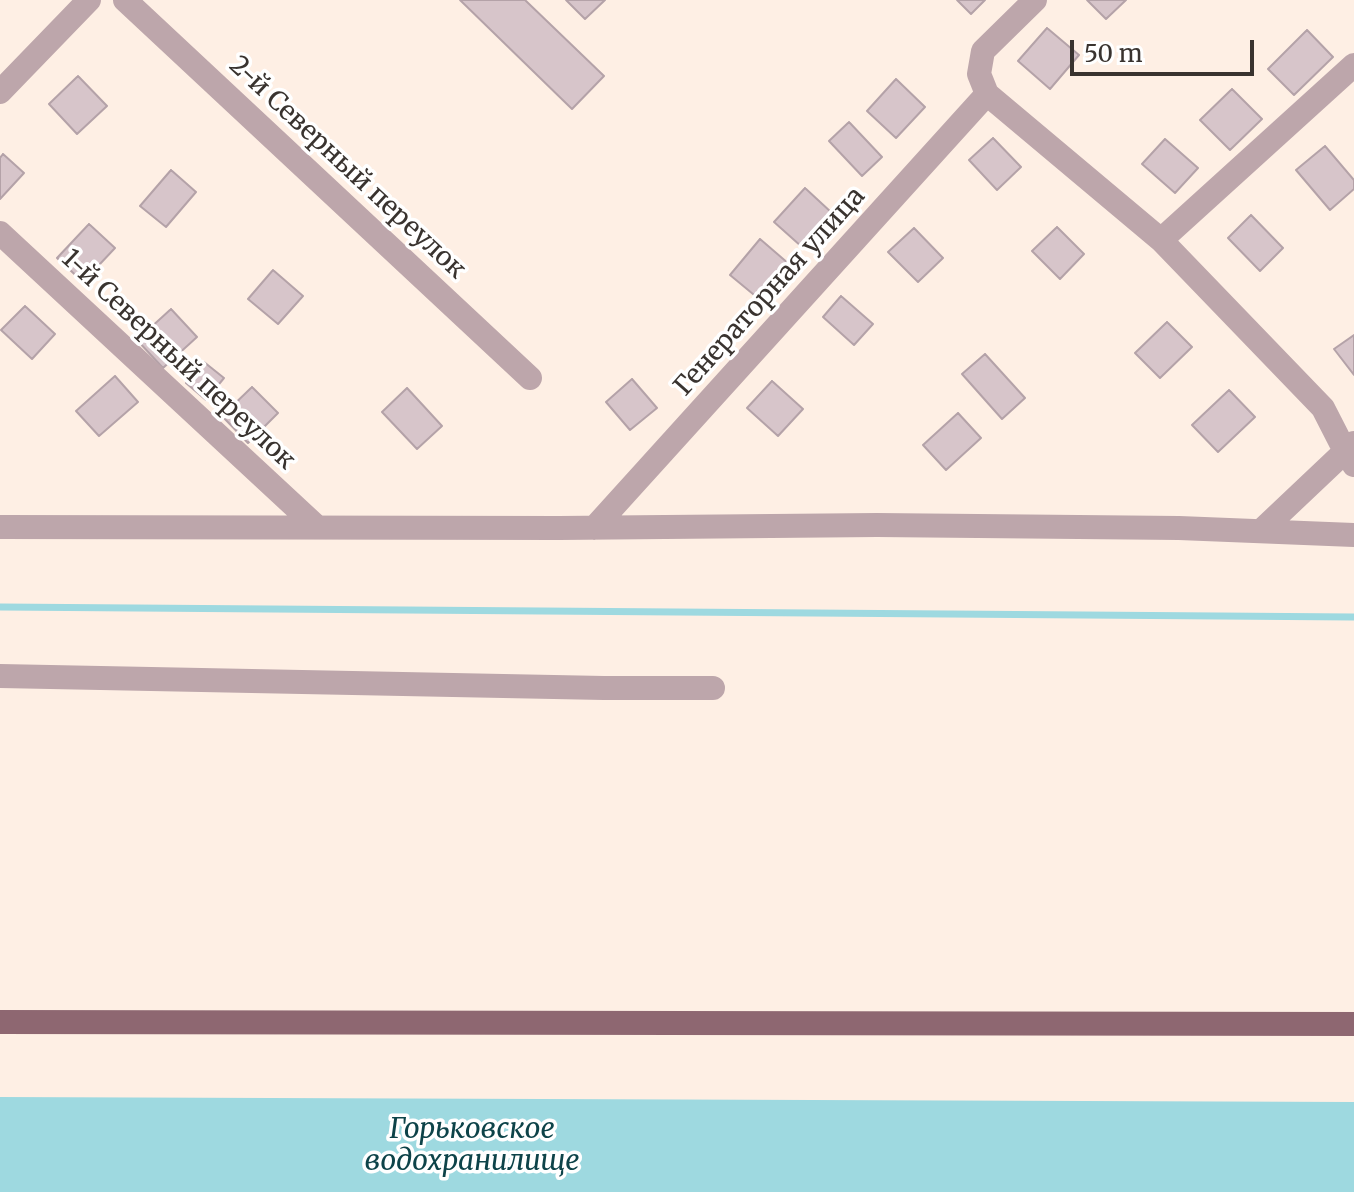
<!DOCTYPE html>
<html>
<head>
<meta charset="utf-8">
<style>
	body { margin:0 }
	#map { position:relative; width:1354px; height:1192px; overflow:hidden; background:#feefe4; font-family:Merriweather,serif }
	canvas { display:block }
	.scale { position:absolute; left:1070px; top:40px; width:184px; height:36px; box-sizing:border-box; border:4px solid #39332f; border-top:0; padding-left:10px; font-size:24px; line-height:28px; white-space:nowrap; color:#39332f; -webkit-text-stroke:6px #fff; paint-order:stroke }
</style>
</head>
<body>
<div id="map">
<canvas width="1354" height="1192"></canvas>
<div class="scale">50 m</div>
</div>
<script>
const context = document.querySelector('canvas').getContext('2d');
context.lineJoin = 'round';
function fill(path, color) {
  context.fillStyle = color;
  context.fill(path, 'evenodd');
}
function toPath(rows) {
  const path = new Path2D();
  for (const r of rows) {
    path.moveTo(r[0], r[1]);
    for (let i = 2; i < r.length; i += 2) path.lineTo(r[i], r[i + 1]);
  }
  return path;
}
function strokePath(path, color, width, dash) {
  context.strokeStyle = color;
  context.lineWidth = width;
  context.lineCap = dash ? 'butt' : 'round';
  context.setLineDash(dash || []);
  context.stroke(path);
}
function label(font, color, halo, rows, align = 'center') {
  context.font = font + ' Merriweather,serif';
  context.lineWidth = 7;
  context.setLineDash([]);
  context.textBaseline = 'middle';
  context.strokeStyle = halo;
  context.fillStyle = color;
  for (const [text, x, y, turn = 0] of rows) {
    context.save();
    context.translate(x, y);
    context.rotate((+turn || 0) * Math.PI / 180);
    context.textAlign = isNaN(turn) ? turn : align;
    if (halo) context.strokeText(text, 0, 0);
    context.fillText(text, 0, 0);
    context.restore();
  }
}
fill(toPath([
	[0,1097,1354,1102,1354,1192,0,1192]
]), '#9ed9e0');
strokePath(toPath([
	[0,607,1354,617]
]), '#9ed9e0', 7);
const building = toPath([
	[460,0,525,0,604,76,572,109,460,0],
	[566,0,605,0,585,19,566,0],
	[957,0,985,0,971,14,957,0],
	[1087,0,1126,0,1106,19,1087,0],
	[1047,28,1079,55,1050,89,1018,61,1047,28],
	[1307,30,1333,57,1294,95,1268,69,1307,30],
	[78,76,107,106,77,134,49,104,78,76],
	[896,79,925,107,896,138,867,111,896,79],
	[1232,89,1262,119,1230,150,1200,120,1232,89],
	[849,122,882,157,862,176,829,141,849,122],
	[993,138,1021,167,997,190,969,160,993,138],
	[1165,139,1198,168,1175,193,1142,164,1165,139],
	[1325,146,1354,180,1354,189,1330,210,1296,170,1325,146],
	[3,154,24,173,0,199,0,158,3,154],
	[171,170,196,192,166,227,140,206,171,170],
	[805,188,832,213,802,247,774,222,805,188],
	[1251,215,1283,248,1260,271,1228,238,1251,215],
	[89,224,115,248,83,282,57,258,89,224],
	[1057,227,1084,254,1060,279,1032,251,1057,227],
	[914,228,943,258,918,282,888,252,914,228],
	[760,239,789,264,759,299,730,275,760,239],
	[273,270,303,296,278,324,248,299,273,270],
	[841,296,873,324,854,345,823,317,841,296],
	[25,306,55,334,32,359,1,330,25,306],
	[171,309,197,337,163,368,137,340,171,309],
	[1167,322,1192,347,1160,378,1135,353,1167,322],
	[1354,335,1354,375,1334,349,1354,335],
	[985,354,1025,398,1002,419,962,374,985,354],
	[204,362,224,378,206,400,186,383,204,362],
	[115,376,138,402,99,436,76,411,115,376],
	[632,379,657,408,630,430,606,402,632,379],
	[772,381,803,409,778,436,747,408,772,381],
	[252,387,278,413,248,443,222,416,252,387],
	[407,388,442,426,417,449,382,412,407,388],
	[1229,390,1255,417,1218,452,1192,425,1229,390],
	[958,413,981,438,946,470,923,445,958,413]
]);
fill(building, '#d7c5ca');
strokePath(building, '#b4a2a8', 2);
strokePath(toPath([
	[125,0,530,378],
	[1035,0,983,51,979,74,987,94,1161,240,1323,408,1345,451,1354,465],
	[0,92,89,0],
	[0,233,317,527],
	[1161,240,1354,65],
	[0,527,559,528,877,525,1179,528,1354,535],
	[594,528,987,94],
	[1261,531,1354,443],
	[0,676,604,688,713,688]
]), '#bda6ab', 24);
strokePath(toPath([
	[0,1022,1354,1024]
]), '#8e6771', 24);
label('26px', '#39332f', '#fff', [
	["2-й Северный переулок",347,168,43],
	["Генераторная улица",770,292,-48],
	["1-й Северный переулок",178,360,43]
]);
label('italic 28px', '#0d4349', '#fff', [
	["Горьковское",472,1130],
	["водохранилище",472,1162]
]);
</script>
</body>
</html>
